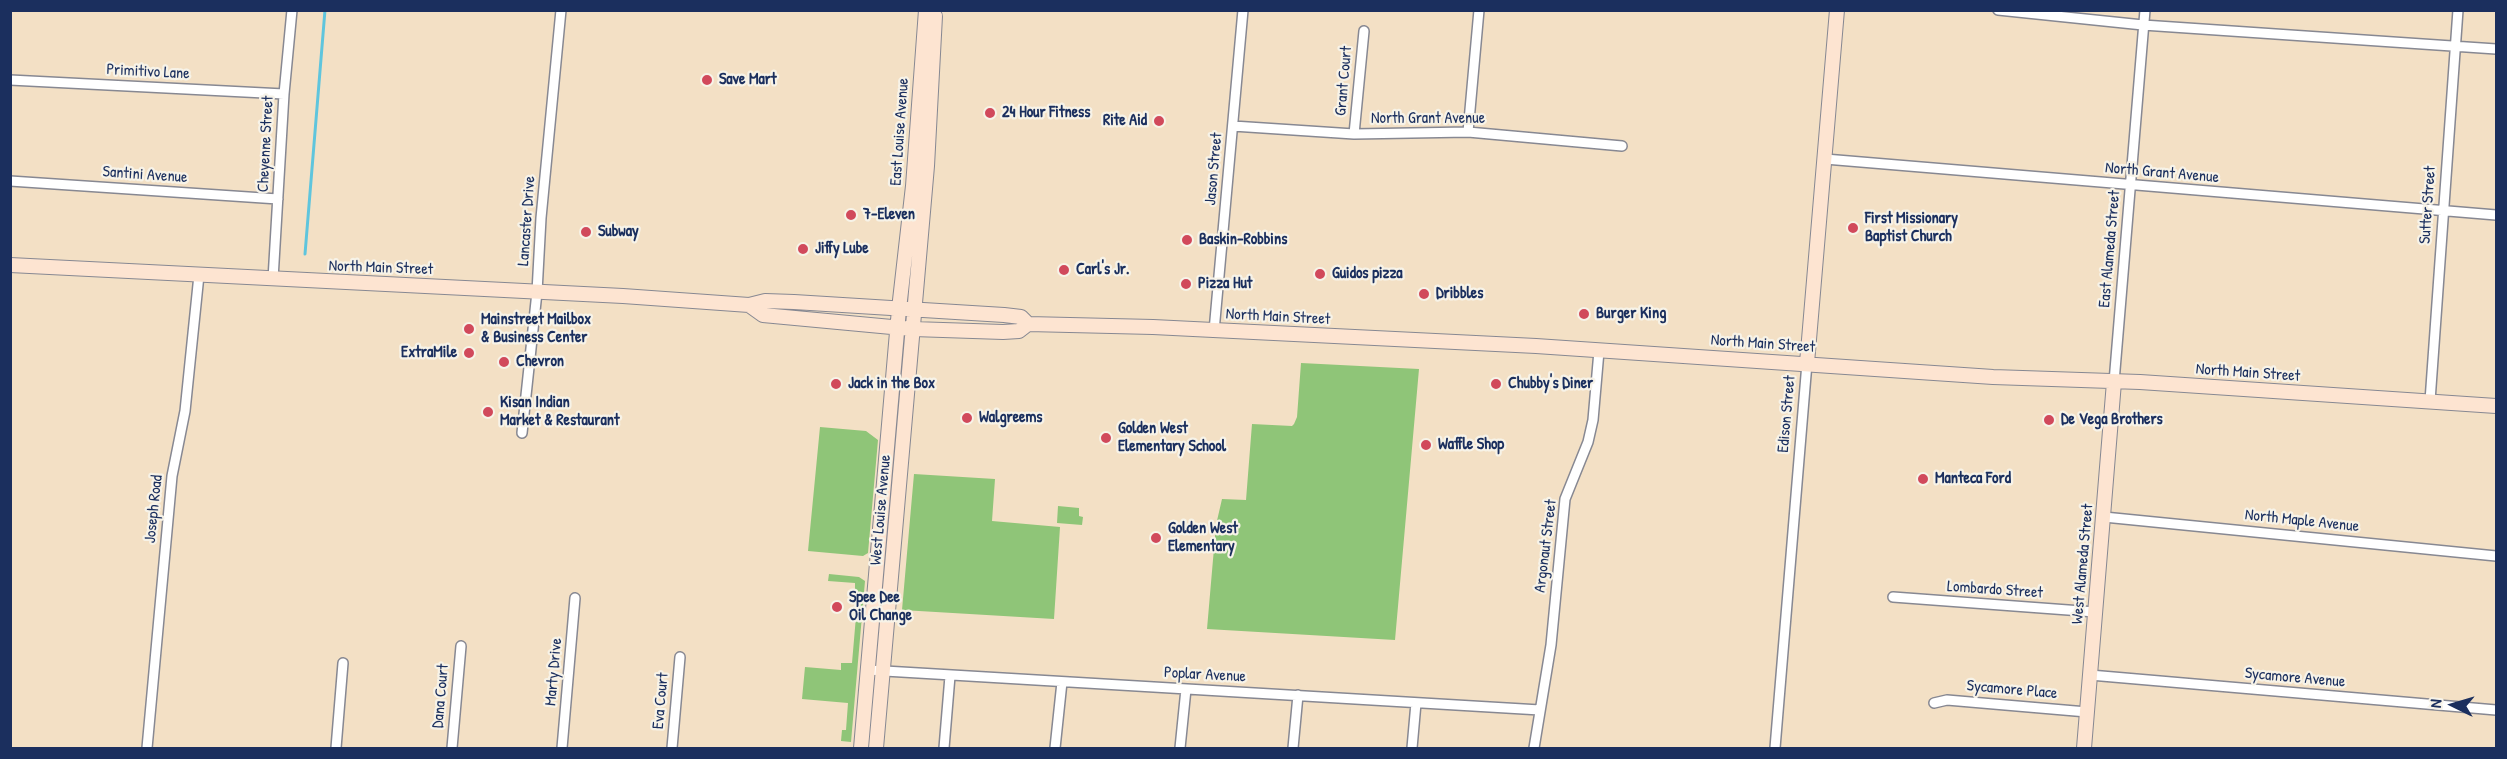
<!DOCTYPE html>
<html>
<head>
<meta charset="utf-8">
<style>
	body { margin:0 }
	#map { position:relative; width:2507px; height:759px; overflow:hidden; background:#f3e0c5; font-family:"Patrick Hand",sans-serif }
	canvas { display:block }
	.frame { position:absolute; inset:0; border:12px solid #1b2f5e; pointer-events:none }
	.north { position:absolute; left:2423px; top:675px; width:60px; height:60px; -webkit-text-stroke:4px #f7f3e8; paint-order:stroke; rotate:275deg; font-size:16px; font-weight:700; line-height:24px; text-align:center; color:#1b2f5e }
	.north::after { content:''; display:block; margin:auto; width:21px; height:27px; background:#1b2f5e; clip-path:polygon(50% 0,100% 100%,50% 72%,0 100%) }
</style>
</head>
<body>
<div id="map">
<canvas width="2507" height="759"></canvas>
<div class="frame"></div>
<div class="north">N</div>
</div>
<script>
const context = document.querySelector('canvas').getContext('2d');
context.lineJoin = 'round';
function fill(path, color) {
  context.fillStyle = color;
  context.fill(path, 'evenodd');
}
function toPath(rows) {
  const path = new Path2D();
  for (const r of rows) {
    path.moveTo(r[0], r[1]);
    for (let i = 2; i < r.length; i += 2) path.lineTo(r[i], r[i + 1]);
  }
  return path;
}
function strokePath(path, color, width, dash) {
  context.strokeStyle = color;
  context.lineWidth = width;
  context.lineCap = dash ? 'butt' : 'round';
  context.setLineDash(dash || []);
  context.stroke(path);
}
function label(font, color, halo, rows, align = 'center') {
  context.font = font + ' "Patrick Hand",sans-serif';
  context.lineWidth = 4.5;
  context.setLineDash([]);
  context.textBaseline = 'middle';
  context.strokeStyle = halo;
  context.fillStyle = color;
  for (const [text, x, y, turn = 0] of rows) {
    context.save();
    context.translate(x, y);
    context.rotate((+turn || 0) * Math.PI / 180);
    context.textAlign = isNaN(turn) ? turn : align;
    if (halo) context.strokeText(text, 0, 0);
    context.fillText(text, 0, 0);
    context.restore();
  }
}
fill(toPath([
	[1301,363,1419,369,1395,640,1207,629,1216,525,1222,499,1246,500,1252,424,1292,426,1294,424,1297,417],
	[820,427,866,431,878,440,868,553,863,556,808,551],
	[914,474,995,479,992,521,1060,527,1054,619,902,610],
	[1058,506,1079,508,1079,516,1083,517,1082,525,1057,523],
	[829,574,859,577,865,581,851,742,841,741,842,730,846,730,848,703,802,699,805,667,841,670,841,663,852,663,858,593,855,592,855,583,828,581]
]), '#8fc578');
strokePath(toPath([
	[305,254,325,10]
]), '#5fc5dd', 3);
const street = toPath([
	[1998,10,2143,25,2496,49],
	[10,80,284,94],
	[1233,126,1354,134,1468,132,1622,146],
	[1468,132,1479,10],
	[1354,134,1364,31],
	[1825,159,2496,215],
	[10,181,278,199],
	[273,279,284,94,292,10],
	[1214,331,1243,10],
	[2114,382,2145,10],
	[2430,401,2458,10],
	[522,433,537,292,541,218,561,10],
	[2104,517,2496,556],
	[1893,597,2095,612],
	[868,670,1540,710],
	[2090,675,2496,710],
	[1934,703,1947,700,2087,712],
	[147,748,172,476,185,411,199,275],
	[336,748,343,663],
	[452,748,461,646],
	[562,748,575,598],
	[672,748,680,657],
	[944,748,950,676],
	[1055,748,1062,682],
	[1180,748,1186,689],
	[1293,748,1298,695],
	[1412,748,1416,703],
	[1534,748,1551,645,1565,499,1588,442,1593,420,1599,351],
	[1775,748,1807,363]
]);
const secondary = toPath([
	[10,265,623,296,749,305,765,301,794,302,1004,315,1021,317,1028,324],
	[749,305,763,315,913,329,1003,332,1019,331,1028,324,1153,327,1536,346,1993,377,2140,382,2496,406],
	[1807,363,1837,10],
	[861,748,899,309,913,186,926,10],
	[876,748,927,166,935,16],
	[2084,748,2114,382]
]);
strokePath(street, '#878892', 12);
strokePath(secondary, '#878892', 16);
strokePath(street, '#fff', 9);
strokePath(secondary, '#fde4d1', 14);
for (const [x, y, r, color] of [
	[707,80,6,"#d1495b"],
	[990,113,6,"#d1495b"],
	[1159,121,6,"#d1495b"],
	[851,215,6,"#d1495b"],
	[1853,228,6,"#d1495b"],
	[586,232,6,"#d1495b"],
	[1187,240,6,"#d1495b"],
	[803,249,6,"#d1495b"],
	[1064,270,6,"#d1495b"],
	[1320,274,6,"#d1495b"],
	[1186,284,6,"#d1495b"],
	[1424,294,6,"#d1495b"],
	[1584,314,6,"#d1495b"],
	[469,329,6,"#d1495b"],
	[469,353,6,"#d1495b"],
	[504,362,6,"#d1495b"],
	[836,384,6,"#d1495b"],
	[1496,384,6,"#d1495b"],
	[488,412,6,"#d1495b"],
	[967,418,6,"#d1495b"],
	[2049,420,6,"#d1495b"],
	[1106,438,6,"#d1495b"],
	[1426,445,6,"#d1495b"],
	[1923,479,6,"#d1495b"],
	[1156,538,6,"#d1495b"],
	[837,607,6,"#d1495b"]
]) {
  const dot = new Path2D();
  dot.arc(x, y, r, 0, 2 * Math.PI);
  context.fillStyle = color;
  context.fill(dot);
  strokePath(dot, '#f7f3e8', 2);
}
label('16px', '#1b2f5e', '#f7f3e8', [
	["Primitivo Lane",148,72,3],
	["Grant Court",1344,81,-85],
	["North Grant Avenue",1428,119],
	["East Louise Avenue",900,132,-86],
	["Cheyenne Street",266,144,-87],
	["Jason Street",1214,169,-85],
	["North Grant Avenue",2162,173,5],
	["Santini Avenue",145,175,4],
	["Sutter Street",2428,205,-86],
	["Lancaster Drive",527,221,-86],
	["East Alameda Street",2110,249,-85],
	["North Main Street",381,268,2],
	["North Main Street",1278,317,3],
	["North Main Street",1763,344,4],
	["North Main Street",2248,373,4],
	["Edison Street",1787,414,-85],
	["Joseph Road",154,509,-84],
	["West Louise Avenue",881,510,-85],
	["North Maple Avenue",2302,521,6],
	["Argonaut Street",1546,546,-83],
	["West Alameda Street",2083,564,-85],
	["Lombardo Street",1995,590,4],
	["Marty Drive",554,672,-85],
	["Poplar Avenue",1205,675,3],
	["Sycamore Avenue",2295,678,5],
	["Sycamore Place",2012,690,5],
	["Dana Court",441,696,-85],
	["Eva Court",661,701,-85]
]);
label('bold 16px', '#1b2f5e', '#f7f3e8', [
	["Save Mart",719,80],
	["24 Hour Fitness",1002,113],
	["Rite Aid",1147,121,"right"],
	["7-Eleven",863,215],
	["First Missionary",1865,219],
	["Baptist Church",1865,237],
	["Subway",598,232],
	["Baskin-Robbins",1199,240],
	["Jiffy Lube",815,249],
	["Carl's Jr.",1076,270],
	["Guidos pizza",1332,274],
	["Pizza Hut",1198,284],
	["Dribbles",1436,294],
	["Burger King",1596,314],
	["Mainstreet Mailbox",481,320],
	["& Business Center",481,338],
	["ExtraMile",457,353,"right"],
	["Chevron",516,362],
	["Jack in the Box",848,384],
	["Chubby's Diner",1508,384],
	["Kisan Indian",500,403],
	["Market & Restaurant",500,421],
	["Walgreems",979,418],
	["De Vega Brothers",2061,420],
	["Golden West",1118,429],
	["Elementary School",1118,447],
	["Waffle Shop",1438,445],
	["Manteca Ford",1935,479],
	["Golden West",1168,529],
	["Elementary",1168,547],
	["Spee Dee",849,598],
	["Oil Change",849,616]
], 'left');
</script>
</body>
</html>
